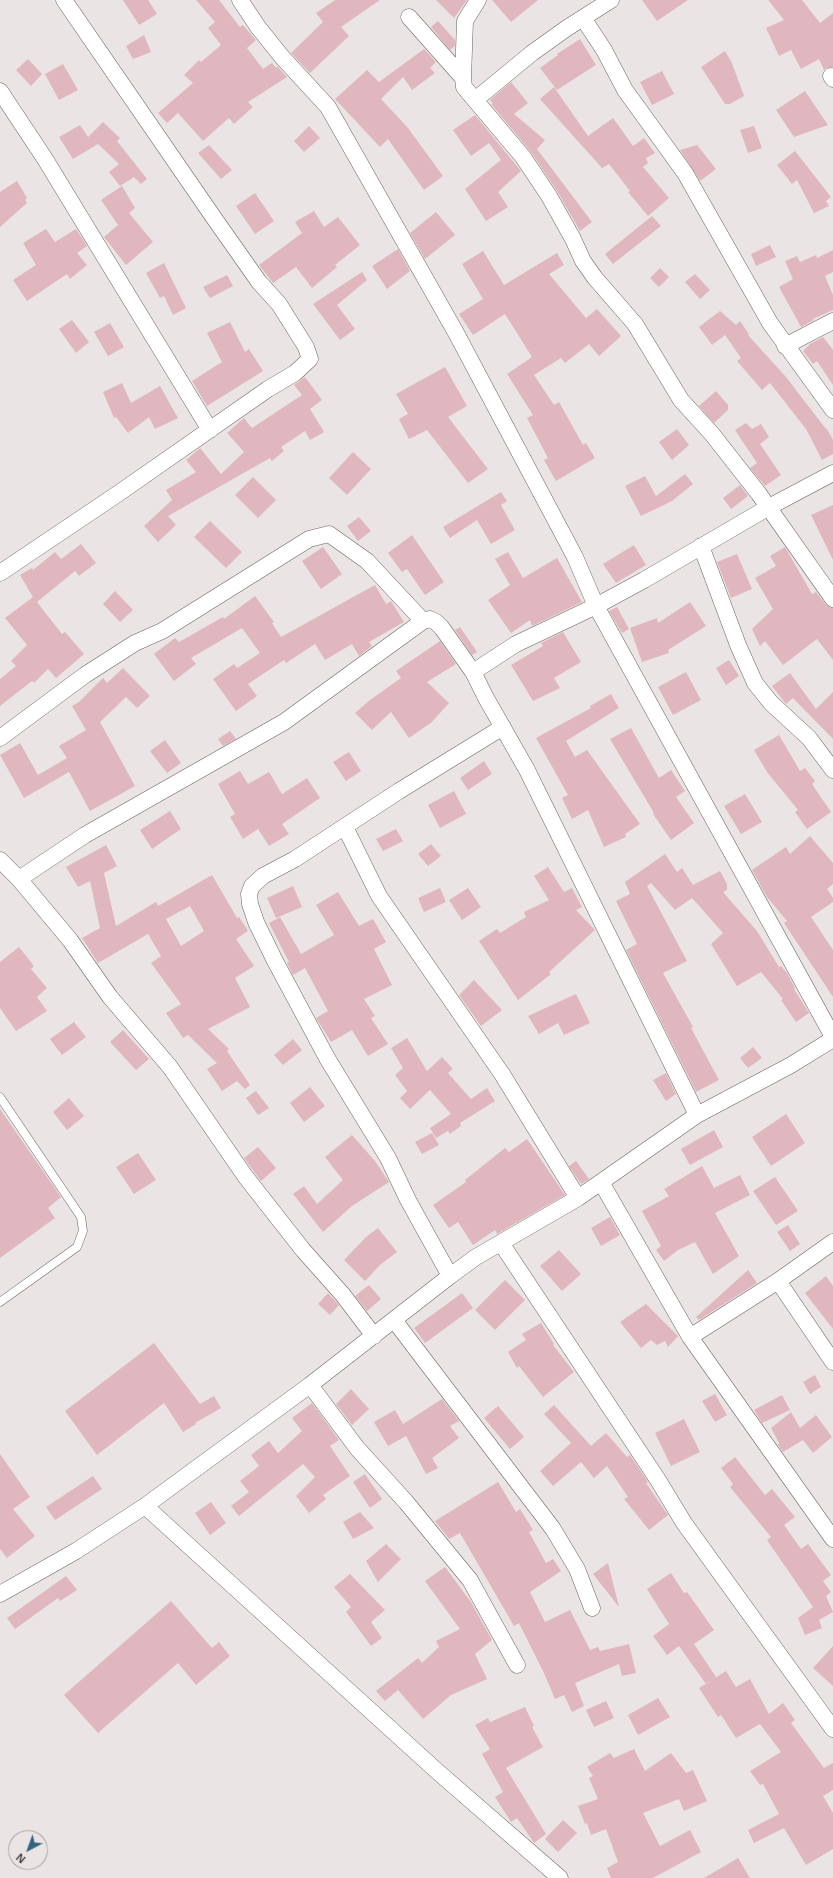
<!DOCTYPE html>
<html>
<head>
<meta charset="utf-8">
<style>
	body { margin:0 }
	#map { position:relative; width:833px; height:1878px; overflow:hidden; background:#eae5e4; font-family:Helvetica,sans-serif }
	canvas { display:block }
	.north { position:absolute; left:8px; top:1830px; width:40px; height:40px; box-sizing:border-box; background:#eae5e4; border:1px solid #a4a1a0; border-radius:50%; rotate:221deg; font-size:11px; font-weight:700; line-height:16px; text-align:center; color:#3b3a39 }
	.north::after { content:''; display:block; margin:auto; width:14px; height:18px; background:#326582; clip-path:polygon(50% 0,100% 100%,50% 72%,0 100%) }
</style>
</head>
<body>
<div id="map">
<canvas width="833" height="1878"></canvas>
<div class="north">N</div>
</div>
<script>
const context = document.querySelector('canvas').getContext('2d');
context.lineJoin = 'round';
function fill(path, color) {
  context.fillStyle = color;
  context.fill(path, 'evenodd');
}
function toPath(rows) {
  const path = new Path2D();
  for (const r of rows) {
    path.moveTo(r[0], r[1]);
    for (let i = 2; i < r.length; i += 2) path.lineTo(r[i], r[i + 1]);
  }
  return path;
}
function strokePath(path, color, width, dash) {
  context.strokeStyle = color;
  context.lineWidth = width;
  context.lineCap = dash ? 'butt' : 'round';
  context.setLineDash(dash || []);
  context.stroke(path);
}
fill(toPath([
	[123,0,148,0,157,14,139,25],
	[196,0,219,0,240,27,243,25,256,40,247,48,263,69,272,63,276,68,277,66,287,77,248,102,253,107,234,124,229,118,203,141,178,113,167,123,158,113,193,83,184,75,199,60,201,62,221,45,208,28,215,22],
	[335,0,380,0,341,27,349,36,310,73,291,53,323,22,316,13],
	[436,0,467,0,454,18],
	[492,0,538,0,511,22],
	[642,0,688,0,657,21],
	[768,0,802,0,820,23,833,13,833,67,826,68,824,70,819,59,801,69,791,50,779,56,766,28,784,20],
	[438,21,455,40,455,46,450,50,431,27],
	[144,35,151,52,133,59,126,46],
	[580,39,596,65,557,90,540,68,558,55,557,54],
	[424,49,436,62,430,68,435,73,412,90,403,77,381,99,408,128,443,176,424,190,388,139,380,147,335,99,367,70,379,82],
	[725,51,732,63,744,96,730,104,725,104,701,67],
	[28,59,42,74,31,86,16,70],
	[63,64,78,90,59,100,45,74],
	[662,71,674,94,652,105,640,82],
	[511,82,528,103,514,114,545,140,537,149,592,222,580,231,557,191,531,152,491,104,493,103,490,100],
	[554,87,588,136,613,118,633,146,644,138,655,153,646,158,648,163,643,167,669,198,648,216,628,192,630,191,609,164,602,168,540,99],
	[805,91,828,125,794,137,776,110],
	[475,115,521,171,498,192,508,207,486,221,465,189,501,160,489,143,471,156,453,130],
	[103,122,120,138,117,141,147,179,141,184,134,177,120,186,109,172,119,164,98,144,73,159,59,137,80,125,88,137],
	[309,126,320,138,304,152,294,141],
	[754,126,762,148,748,153,740,130],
	[209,145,232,170,221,179,198,153],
	[697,145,716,169,700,181,680,150],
	[795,151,831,197,826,201,829,206,814,213,797,180,792,184,777,165],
	[17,181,27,198,25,200,27,203,0,227,0,192],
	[122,186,135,208,129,213,153,242,126,265,104,237,118,225,101,200],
	[255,193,274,221,255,234,236,206],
	[314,211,324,227,338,217,360,245,335,265,337,267,312,288,296,267,273,283,259,265,302,233,295,222],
	[436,212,455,235,425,259,410,233],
	[652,216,661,226,613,264,605,254],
	[46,229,55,242,76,229,87,246,77,253,87,265,70,279,67,274,27,301,13,280,36,265,23,243],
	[770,245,776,257,756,266,751,254],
	[398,249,410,271,387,289,372,266],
	[833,250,833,272,825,276,833,295,833,310,813,319,814,320,801,327,779,287,793,279,785,261,797,256,800,262,816,255,817,258],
	[483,251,504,285,557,253,564,265,549,274,586,318,597,309,621,336,599,356,589,344,565,363,561,358,534,375,554,405,559,402,583,445,586,443,595,458,556,481,544,460,548,458,527,418,533,415,507,374,532,357,505,314,473,335,459,314,483,299,462,264],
	[164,263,186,308,173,315,164,296,160,298,146,273],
	[660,268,669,277,659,287,650,278],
	[362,272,367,280,337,305,355,329,340,340,313,304],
	[695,274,710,290,700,299,685,282],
	[227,275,233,286,210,298,203,287],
	[720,311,736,325,740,321,749,334,748,335,786,377,826,429,827,429,833,440,833,454,822,460,806,429,770,383,762,390,737,361,741,358,725,335,712,345,699,327],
	[72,320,89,342,76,353,59,329],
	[230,322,245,352,249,349,263,371,207,406,192,381,222,362,207,333],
	[110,323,124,347,108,356,94,332],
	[823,337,833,350,833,385,817,361,813,364,803,351,810,344],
	[445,367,467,406,448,417,488,469,468,483,427,430,409,439,399,419,408,414,396,394],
	[305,377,322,400,310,409,324,432,310,440,305,431,281,447,284,451,272,461,270,458,168,516,176,525,158,542,144,526,172,500,166,490,196,472,186,460,200,448,221,474,244,452,227,433,244,418,252,428,302,395,294,385],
	[122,383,131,403,160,386,178,418,155,429,149,417,128,433,116,417,114,418,103,392],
	[716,391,728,405,728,410,714,423,699,406],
	[746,423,752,429,761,424,769,437,760,444,781,475,765,486,750,468,757,463,735,430],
	[677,429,689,445,672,460,659,442],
	[353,452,371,469,347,495,329,478],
	[685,474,693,484,672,501,641,516,625,486,645,476,656,496],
	[253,477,276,500,258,518,235,495],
	[740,485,748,496,731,509,723,498],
	[501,492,507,501,501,505,515,530,491,544,477,520,450,538,443,527],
	[833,505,833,560,811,515],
	[359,517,371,531,358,541,347,526],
	[210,521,242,552,226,568,194,537],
	[412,535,444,582,425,595,407,569,402,572,388,553],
	[81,544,96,563,79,576,75,571,37,602,62,634,65,632,84,654,56,678,48,669,34,683,32,681,0,706,0,679,16,666,11,661,27,645,5,618,33,597,34,599,20,575,32,568,33,570,55,552,61,559],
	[634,545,646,565,616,583,603,564],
	[323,547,342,574,321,589,302,561],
	[785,547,812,594,816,592,826,605,833,608,833,660,817,639,783,665,765,641,760,646,752,629,773,609,755,578,776,566,770,556],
	[508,552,523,578,557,558,582,602,532,626,530,620,511,633,488,600,510,585,495,559],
	[737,554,752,589,731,598,717,562],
	[375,585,386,604,391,601,404,622,369,642,372,646,359,656,352,644,325,660,315,644,286,663,284,660,248,684,257,696,236,711,213,679,234,664,237,668,260,653,242,628,191,658,196,664,174,681,154,654,175,638,179,642,223,617,224,619,255,596,274,622,272,623,281,637],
	[115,591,133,610,120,622,103,604],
	[690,602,706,626,668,650,669,653,642,662,630,628,657,618,658,623],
	[617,607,629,629,622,633,609,611],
	[460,627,477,652,472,655,455,630],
	[563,632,581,662,554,678,560,688,533,701,511,665,543,646,541,643],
	[440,641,456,664,427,682,449,703,432,722,409,738,391,712,372,730,355,713,370,700,401,678,396,671],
	[729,660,739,676,726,685,716,668],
	[123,668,150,696,137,708,126,697,100,722,135,786,90,811,69,772,24,798,0,755,20,743,38,775,67,758,59,746,86,730,72,706,79,702,103,678,107,683],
	[686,672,701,700,673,715,658,687],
	[790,673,816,709,833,692,833,739,793,698,786,704,772,686],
	[611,694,619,708,566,741,575,757,587,750,640,824,625,834,626,837,604,847,588,810,572,819,562,798,568,795,536,738,591,708,590,706],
	[631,728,659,778,671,770,685,791,676,797,694,823,671,840,653,814,654,813,610,739],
	[230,731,236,739,223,746,218,739],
	[779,735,800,771,805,768,815,781,812,784,831,812,807,829,795,812,798,810,767,772,754,750],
	[165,740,181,763,167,773,150,751],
	[349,752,361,771,346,781,333,762],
	[484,761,492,774,468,790,460,778],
	[240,771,248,784,269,772,282,794,307,778,320,798,282,824,289,834,269,846,258,829,243,839,230,817,235,814,218,784],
	[454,791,466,814,440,828,428,805],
	[745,794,762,822,741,834,724,806],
	[170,811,181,829,152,849,140,830],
	[396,829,403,841,383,851,376,839],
	[810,836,833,863,833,884,827,889,833,898,833,902,811,917,833,950,833,997,784,923,787,921,767,897,752,870,786,847,790,854],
	[431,844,441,856,428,866,418,854],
	[106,845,117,866,104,873,116,926,156,902,158,906,212,875,237,918,239,917,248,931,236,939,254,966,235,978,250,1007,208,1029,229,1049,227,1051,250,1085,245,1089,237,1081,222,1091,207,1069,217,1063,188,1035,183,1038,166,1013,181,1004,151,963,161,956,148,934,98,963,82,938,100,928,90,881,78,887,66,867],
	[190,906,204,931,181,946,166,919],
	[665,854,677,872,682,868,693,885,720,871,727,884,727,890,723,892,757,931,779,967,781,966,787,973,795,988,794,989,809,1013,796,1022,781,1000,783,999,761,972,737,986,711,944,723,933,692,898,675,910,651,883,647,886,687,961,663,973,693,1027,691,1028,719,1080,696,1092,626,950,637,944,616,901,630,894,625,882],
	[548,867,564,892,572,888,582,907,576,910,595,930,549,972,551,974,518,1000,479,941,497,929,500,933,526,917,524,912,549,900,534,876],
	[293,886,302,907,276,918,267,898],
	[440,888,446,902,424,912,418,898],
	[468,888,481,907,462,920,449,900],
	[338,892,359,926,373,919,386,942,374,949,392,985,364,999,375,1016,371,1018,388,1044,368,1056,352,1030,331,1042,316,1018,328,1011,305,968,293,975,287,963,289,962,269,923,280,917,301,954,334,935,316,905],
	[19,947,34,966,31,969,47,988,37,997,47,1011,16,1031,0,1008,0,962],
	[474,980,502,1010,481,1026,459,995],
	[576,994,590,1023,564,1035,558,1023,539,1034,528,1016],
	[74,1022,86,1037,62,1055,50,1039],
	[123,1030,149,1059,136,1070,110,1042],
	[407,1038,427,1071,442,1057,453,1069,448,1073,471,1099,487,1088,495,1101,460,1123,461,1126,450,1134,448,1131,436,1138,430,1128,451,1114,430,1090,410,1109,400,1098,407,1091,395,1075,403,1068,391,1048],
	[293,1039,302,1050,283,1065,274,1055],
	[753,1047,762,1058,748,1068,740,1058],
	[666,1073,676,1094,666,1101,653,1080],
	[310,1087,325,1106,304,1122,290,1103],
	[256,1091,269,1108,258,1115,246,1098],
	[69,1098,84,1116,67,1130,53,1112],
	[0,1109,61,1197,48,1208,55,1218,0,1258],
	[786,1114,805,1143,771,1166,752,1137],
	[714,1130,723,1147,690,1165,681,1149],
	[432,1133,439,1145,422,1154,415,1142],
	[352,1135,375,1161,389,1182,352,1206,323,1232,293,1194,304,1186,317,1204,343,1180,325,1157],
	[527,1139,565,1195,497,1234,495,1230,473,1245,458,1222,449,1228,433,1205,466,1182,465,1180,505,1148,509,1152],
	[258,1147,276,1168,261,1181,244,1158],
	[138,1153,156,1180,134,1194,116,1167],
	[576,1161,589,1179,581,1184,569,1166],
	[702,1166,714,1188,740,1175,750,1195,715,1213,739,1256,713,1274,695,1242,678,1250,664,1261,656,1250,661,1246,642,1211,669,1196,664,1189],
	[775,1177,798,1211,776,1225,753,1191],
	[610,1217,620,1235,601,1246,591,1228],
	[788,1225,800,1244,790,1251,777,1232],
	[378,1228,397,1252,380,1265,365,1281,344,1260,366,1237],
	[559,1250,581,1274,562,1291,540,1266],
	[748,1270,757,1283,699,1320,696,1317],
	[826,1276,833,1286,833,1329,805,1293],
	[505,1280,525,1300,495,1330,475,1310],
	[369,1285,381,1299,367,1311,355,1296],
	[328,1293,339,1305,330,1315,318,1304],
	[462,1293,473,1308,425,1343,414,1328],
	[646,1304,678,1336,668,1347,665,1341,657,1345,651,1340,641,1348,620,1322],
	[541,1323,554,1344,553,1345,574,1372,543,1397,519,1366,517,1368,508,1352,526,1340,522,1334],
	[154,1343,200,1404,214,1396,221,1408,195,1423,196,1424,183,1432,164,1403,97,1455,65,1411],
	[815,1375,821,1387,810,1394,803,1382],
	[351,1389,369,1409,352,1425,336,1404],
	[715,1394,727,1415,715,1422,702,1401],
	[782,1395,790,1410,762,1423,754,1410],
	[442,1399,459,1421,450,1426,459,1438,432,1458,438,1468,426,1474,406,1436,388,1446,374,1422,395,1410,403,1424],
	[312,1403,339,1440,330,1446,350,1476,323,1495,326,1499,309,1513,296,1496,315,1477,303,1464,239,1516,231,1506,249,1492,240,1481,259,1466,251,1455,269,1441,278,1453,302,1431,292,1418],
	[554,1405,591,1446,606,1433,627,1457,630,1455,648,1482,646,1483,668,1515,649,1530,624,1499,628,1497,607,1466,594,1478,581,1462,553,1486,540,1471,571,1443,544,1414],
	[498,1406,524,1437,510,1449,484,1418],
	[791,1412,800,1428,816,1415,832,1437,813,1453,803,1440,783,1452,778,1445,779,1443,771,1428],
	[684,1419,700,1452,671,1466,655,1433],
	[0,1454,30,1497,13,1509,35,1536,7,1558,0,1549],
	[735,1457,765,1495,772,1489,795,1517,784,1525,801,1549,808,1544,831,1575,823,1581,831,1592,826,1596,833,1612,819,1620,822,1628,805,1635,798,1618,813,1607,767,1540,771,1537,730,1487,733,1484,721,1468],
	[365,1474,382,1499,370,1508,353,1482],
	[93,1476,102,1489,55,1520,46,1507],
	[498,1482,516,1512,520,1509,533,1530,529,1532,546,1563,553,1559,561,1571,530,1592,545,1622,570,1610,590,1650,598,1647,600,1651,629,1644,636,1673,622,1676,619,1664,575,1683,584,1706,572,1712,564,1695,555,1699,543,1671,519,1623,514,1626,460,1533,449,1539,435,1521],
	[211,1502,226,1523,210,1535,195,1513],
	[360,1512,374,1528,353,1539,343,1522],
	[386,1544,401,1559,378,1582,366,1561],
	[608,1563,619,1607,593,1574],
	[445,1567,471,1602,492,1640,475,1654,487,1679,451,1695,423,1719,398,1690,385,1701,376,1691,418,1658,422,1663,439,1647,436,1641,460,1629,425,1581],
	[671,1573,684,1593,687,1592,714,1630,694,1644,716,1677,706,1684,679,1646,667,1655,653,1636,669,1624,647,1589],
	[350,1574,385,1610,371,1622,382,1638,371,1646,346,1612,351,1607,334,1587],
	[66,1576,77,1590,60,1601,58,1598,15,1629,7,1618],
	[171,1601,212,1648,219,1642,230,1656,196,1685,178,1663,98,1733,64,1695],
	[833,1646,833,1686,813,1668],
	[726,1671,736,1687,750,1679,769,1714,783,1703,795,1720,791,1723,824,1768,833,1763,833,1790,823,1796,833,1813,833,1849,806,1865,784,1828,754,1843,748,1830,779,1814,763,1784,760,1785,750,1771,781,1752,760,1724,736,1738,721,1715,718,1717,699,1688],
	[658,1698,670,1717,638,1735,628,1715],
	[606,1701,614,1718,594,1727,586,1710],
	[525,1707,534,1726,532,1727,543,1747,506,1768,546,1834,534,1843,517,1818,511,1822,495,1797,503,1792,482,1754,490,1749,475,1725,488,1718,490,1722],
	[634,1749,645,1771,671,1753,686,1773,693,1770,707,1801,684,1811,679,1799,643,1813,660,1846,690,1830,701,1852,653,1878,611,1878,607,1868,618,1862,606,1829,591,1835,587,1823,585,1824,578,1806,598,1799,589,1778,593,1776,587,1767,610,1753,614,1758],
	[563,1820,577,1833,558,1852,545,1839],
	[738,1858,750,1878,704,1878]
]), '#e0b7be');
const lane = toPath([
	[0,1097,81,1217,83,1231,77,1247,0,1302]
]);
const street = toPath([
	[240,0,258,27,282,57,328,107,455,331,575,557,596,606,833,1037],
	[478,0,465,21,463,78,464,87,523,157,549,196,573,239,583,261,595,278,635,324,681,400,712,434,759,494,833,599],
	[409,17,463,78],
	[583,18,604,50,625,90,685,173,770,323,833,410],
	[831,76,833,79],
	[0,91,45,159,210,430],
	[475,100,532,53,567,28,611,0],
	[785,346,833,321],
	[701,546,738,645,755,683,771,703,809,738,833,770],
	[0,573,119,493,268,389,295,373,310,359,306,347,279,304,259,282,214,218,64,0],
	[473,672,516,644,596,606,644,580,769,507,833,473],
	[0,738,85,675,135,643,162,631,309,539,329,534,367,561,423,621],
	[345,827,379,896,502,1074,578,1198],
	[0,860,19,879,70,940,110,997,170,1067,245,1176,303,1250,343,1295,374,1336],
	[19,879,85,835,284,722,423,621,430,619,436,622,442,628,473,672,486,698,527,770,697,1115],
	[601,1182,690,1337,833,1539],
	[501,1243,658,1480,684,1523,833,1729],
	[450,1276,408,1200,388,1158,327,1058,274,959,256,922,250,904,249,894,252,886,263,876,295,859,399,791,503,727],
	[778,1281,833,1362],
	[394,1320,553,1529,577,1569,592,1608],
	[690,1337,778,1281,833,1242],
	[310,1385,357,1448,406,1502,470,1580,517,1665],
	[145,1506,438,1772,560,1878],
	[0,1594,76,1551,145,1506,310,1385,450,1276,476,1257,578,1198,697,1115,791,1065,833,1039]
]);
strokePath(lane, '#696563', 9);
strokePath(street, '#696563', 17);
strokePath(lane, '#fff', 8);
strokePath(street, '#fff', 16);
</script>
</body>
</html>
